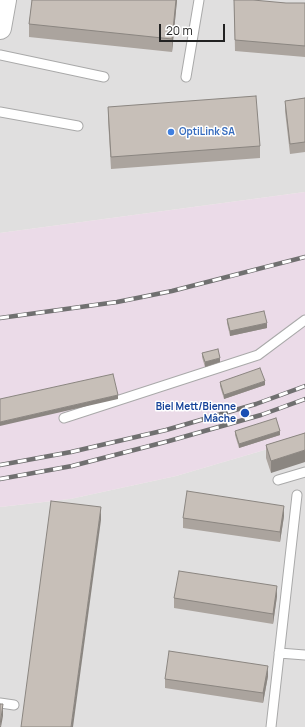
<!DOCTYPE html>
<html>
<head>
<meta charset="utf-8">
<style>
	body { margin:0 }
	#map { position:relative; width:305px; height:727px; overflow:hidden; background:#f2efe9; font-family:Manrope,sans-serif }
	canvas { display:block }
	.scale { position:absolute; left:159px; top:24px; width:66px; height:18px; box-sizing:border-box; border:2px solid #222; border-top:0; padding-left:5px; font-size:12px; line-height:14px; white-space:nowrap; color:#222; -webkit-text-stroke:3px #fff; paint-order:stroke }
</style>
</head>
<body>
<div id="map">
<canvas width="305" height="727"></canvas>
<div class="scale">20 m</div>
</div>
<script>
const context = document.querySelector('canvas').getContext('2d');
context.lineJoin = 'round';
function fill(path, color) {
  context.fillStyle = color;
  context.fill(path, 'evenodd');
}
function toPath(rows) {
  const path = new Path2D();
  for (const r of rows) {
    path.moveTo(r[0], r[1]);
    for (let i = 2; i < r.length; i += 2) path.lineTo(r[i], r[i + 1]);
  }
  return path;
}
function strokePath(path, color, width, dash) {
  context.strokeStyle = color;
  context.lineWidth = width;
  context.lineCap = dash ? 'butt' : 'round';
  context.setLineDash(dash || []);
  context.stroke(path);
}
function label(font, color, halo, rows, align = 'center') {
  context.font = font + ' Manrope,sans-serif';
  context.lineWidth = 3;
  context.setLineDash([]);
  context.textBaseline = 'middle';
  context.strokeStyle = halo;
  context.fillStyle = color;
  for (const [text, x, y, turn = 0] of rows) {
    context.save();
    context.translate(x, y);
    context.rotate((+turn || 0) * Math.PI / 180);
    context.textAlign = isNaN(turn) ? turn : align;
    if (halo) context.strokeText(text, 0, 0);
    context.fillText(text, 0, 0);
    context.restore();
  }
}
fill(toPath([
	[0,0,305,0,305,192,0,233],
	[305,438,305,727,0,727,0,507,70,499,176,476]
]), '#e0dfdf');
fill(toPath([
	[305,192,305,438,176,476,70,499,0,507,0,233]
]), '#ebdbe8');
const service = toPath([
	[0,55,104,77],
	[186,77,199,0],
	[0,112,78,126],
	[64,418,258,355,305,320],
	[278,480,305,472],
	[279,653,305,655],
	[0,703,14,705],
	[271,727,297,495]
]);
const tertiary = toPath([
	[0,28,5,0]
]);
strokePath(service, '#a9a9a9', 11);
strokePath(tertiary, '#a9a9a9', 24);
strokePath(service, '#fff', 9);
strokePath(tertiary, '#fff', 22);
const rail = toPath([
	[0,318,117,302,172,291,305,257],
	[0,465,71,452,166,430,256,404,305,386],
	[0,479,72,466,169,441,261,415,305,399]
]);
strokePath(rail, '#707070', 4.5);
strokePath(rail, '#fff', 3, [9]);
fill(toPath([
	[32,0,177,0,172,52,29,37,29,24],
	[234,0,286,3,305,3,305,57,235,51],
	[305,98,305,152,290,154,285,111,285,101],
	[108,107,260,146,260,158,111,169,108,119],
	[227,319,267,328,230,336,227,323],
	[202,353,220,362,205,367,202,357],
	[220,382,265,385,224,399,220,386],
	[235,431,280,435,239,448,235,435],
	[305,433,271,473,266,458,266,445],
	[284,516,280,542,183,528,183,518],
	[277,596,273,624,174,608,174,598],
	[268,676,263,703,165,688,165,679]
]), '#aba49e');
fill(toPath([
	[176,0,177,0,172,52,172,39],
	[267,323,267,328,230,336,230,331],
	[220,358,220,362,205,367,205,362],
	[265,381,265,385,224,399,224,395],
	[118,395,118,399,0,426,0,422],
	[280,431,280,435,239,448,239,444],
	[305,450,305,462,271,473,271,461],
	[284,506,284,516,280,542,280,532],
	[101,507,101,520,73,727,71,727],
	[277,586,277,596,273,624,273,614],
	[268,666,268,676,263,703,263,693],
	[3,704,3,716,1,727,0,727]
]), '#8b8681');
const building = toPath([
	[32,0,176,0,172,39,29,24,32,0],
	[234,0,253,0,286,3,305,3,305,46,235,40,234,0],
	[256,96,260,146,111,157,108,107,256,96],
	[305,98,305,142,290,144,285,101,305,98],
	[264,311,267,323,230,331,227,319,264,311],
	[218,349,220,358,205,362,202,353,218,349],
	[260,368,265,381,224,395,220,382,260,368],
	[113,374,118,395,0,422,0,399,113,374],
	[276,418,280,431,239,444,235,431,276,418],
	[305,433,305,450,271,461,266,445,305,433],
	[187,491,284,506,280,532,183,518,187,491],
	[51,501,101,507,71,727,21,727,51,501],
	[179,571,277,586,273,614,174,598,179,571],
	[169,651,268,666,263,693,165,679,169,651],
	[0,704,3,704,0,725,0,704]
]);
fill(building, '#c7bfb8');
strokePath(building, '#8b8681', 1);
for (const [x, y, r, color] of [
	[171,132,4,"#3f7fe0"],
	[245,413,5,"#1a4fb4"]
]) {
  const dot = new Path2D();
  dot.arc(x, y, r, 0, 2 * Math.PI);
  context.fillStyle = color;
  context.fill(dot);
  strokePath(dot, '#fff', 1.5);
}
label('bold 10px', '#366cbe', '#fff', [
	["OptiLink SA",179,132]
], 'left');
label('bold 10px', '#164399', '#fff', [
	["Biel Mett/Bienne",236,407],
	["Mâche",236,419]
], 'right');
</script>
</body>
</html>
